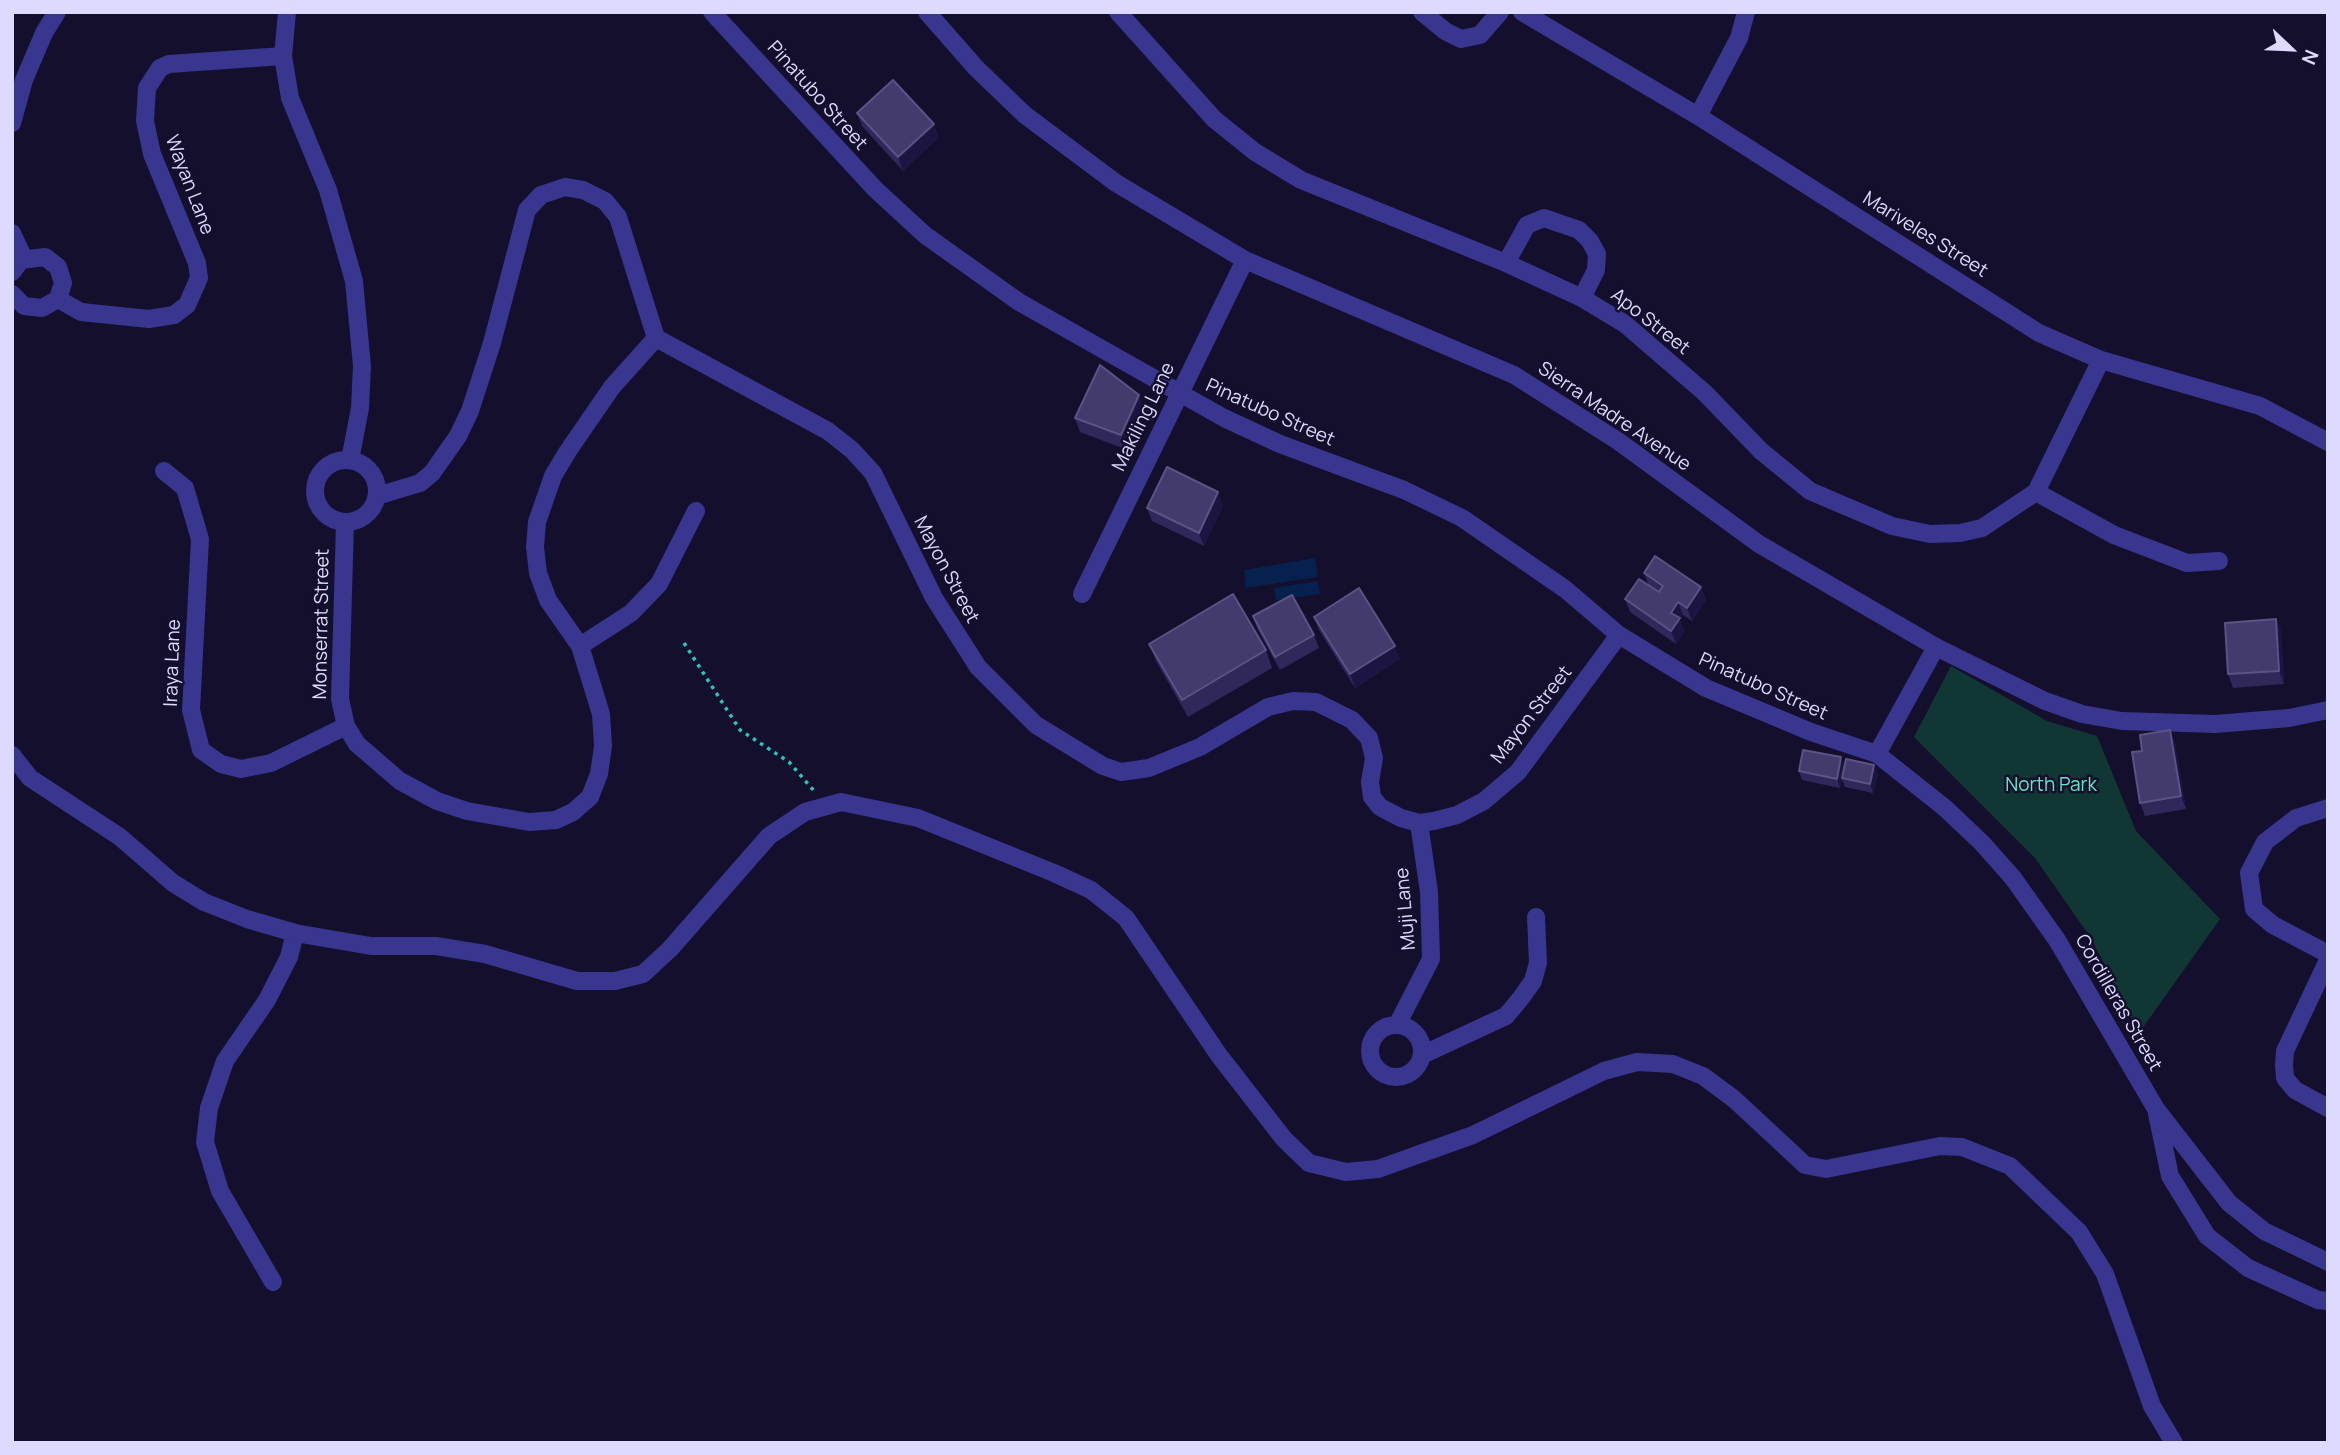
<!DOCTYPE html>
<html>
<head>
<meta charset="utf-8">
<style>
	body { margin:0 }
	#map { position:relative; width:2340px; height:1455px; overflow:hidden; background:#140f2c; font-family:Manrope,sans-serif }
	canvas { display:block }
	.frame { position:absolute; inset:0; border:14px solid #dedaff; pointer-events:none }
	.north { position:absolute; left:2256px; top:14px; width:70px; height:70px; -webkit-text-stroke:5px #140f2c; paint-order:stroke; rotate:113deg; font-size:19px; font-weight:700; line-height:28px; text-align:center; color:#dedaff }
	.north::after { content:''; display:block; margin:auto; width:24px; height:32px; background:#dedaff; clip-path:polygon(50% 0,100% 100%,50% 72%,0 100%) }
</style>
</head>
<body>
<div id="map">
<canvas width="2340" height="1455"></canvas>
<div class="frame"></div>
<div class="north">N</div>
</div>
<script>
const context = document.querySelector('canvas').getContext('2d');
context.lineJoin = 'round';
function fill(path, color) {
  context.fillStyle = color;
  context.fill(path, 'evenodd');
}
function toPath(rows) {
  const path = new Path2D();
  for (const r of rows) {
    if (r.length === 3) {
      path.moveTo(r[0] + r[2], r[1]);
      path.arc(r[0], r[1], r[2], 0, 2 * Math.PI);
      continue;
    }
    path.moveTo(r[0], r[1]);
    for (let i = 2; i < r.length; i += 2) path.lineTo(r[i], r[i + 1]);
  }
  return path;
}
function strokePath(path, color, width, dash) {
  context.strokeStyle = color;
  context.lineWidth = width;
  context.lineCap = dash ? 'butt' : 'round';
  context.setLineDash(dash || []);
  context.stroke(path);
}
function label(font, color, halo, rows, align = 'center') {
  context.font = font + ' Manrope,sans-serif';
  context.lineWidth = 5;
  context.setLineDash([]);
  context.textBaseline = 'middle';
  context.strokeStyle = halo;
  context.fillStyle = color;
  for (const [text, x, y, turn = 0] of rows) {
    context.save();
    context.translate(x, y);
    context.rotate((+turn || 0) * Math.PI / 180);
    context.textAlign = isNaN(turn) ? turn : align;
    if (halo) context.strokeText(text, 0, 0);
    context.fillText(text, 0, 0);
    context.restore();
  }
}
fill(toPath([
	[1951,666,2047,721,2097,736,2136,831,2220,919,2139,1033,2091,938,2035,858,1914,737]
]), '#113735');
fill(toPath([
	[1315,558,1318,577,1246,588,1244,570],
	[1318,581,1320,594,1276,600,1274,588]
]), '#06214e');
strokePath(toPath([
	[684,643,740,730,789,762,815,792]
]), '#26c7bc', 3.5, [3.5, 5]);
strokePath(toPath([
	[287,12,283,56,290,98,328,190,354,281,362,366,360,408,350,460],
	[712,12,875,189,925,235,1019,302,1224,418,1280,444,1404,490,1462,518,1565,589,1619,635,1706,688,1811,732,1877,754,1945,808,1982,843,2013,878,2057,940,2156,1109,2229,1203,2264,1231,2328,1262],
	[927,12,976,68,1025,115,1116,183,1245,260,1514,375,1618,441,1759,544,1936,647,2045,701,2082,714,2122,721,2215,724,2289,718,2328,710],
	[1118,12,1214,119,1255,152,1301,180,1506,263,1582,298,1625,324,1705,393,1761,451,1810,491,1892,526,1930,534,1960,533,1982,528,2036,492,2101,360],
	[1422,12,1445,31,1461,39,1480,35,1500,12],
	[1522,12,1698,116,2039,333,2101,360,2260,406,2328,442],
	[1698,116,1739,38,1746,12],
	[12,123,24,80,44,33,57,12],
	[12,233,24,259],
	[1506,263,1527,225,1544,218,1579,230,1590,241,1597,254,1596,270,1582,298],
	[12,272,21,260,45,257,58,267,63,283,58,299,42,308,24,306,12,294],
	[58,299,81,312,149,319,174,315,187,305,199,278,197,263,152,154,145,121,147,88,160,68,169,64,283,56],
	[346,491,31],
	[164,471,185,488,200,539,191,710,201,750,221,764,241,769,271,763,346,726],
	[2036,492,2114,535,2187,563,2219,561],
	[377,496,420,483,432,473,458,436,470,411,492,343,527,210,541,195,565,187,583,190,605,201,618,217,656,338,828,431,852,450,873,473,934,598,978,667,1036,725,1103,766,1121,772,1149,768,1200,747,1268,707,1293,701,1316,702,1352,720,1369,738,1374,758,1370,782,1372,797,1380,807,1401,818,1419,823,1434,821,1457,815,1484,801,1518,772,1619,635],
	[345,523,340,699,346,726,357,744,400,781,437,801,467,811,529,822,556,820,573,812,590,797,599,774,603,746,601,714,580,646,548,600,538,573,535,547,537,522,553,476,568,451,612,387,656,338],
	[1082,594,1245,260],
	[580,646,631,613,659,584,696,511],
	[1877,754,1936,647],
	[2328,808,2296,818,2265,842,2249,873,2254,909,2273,925,2328,954],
	[2328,960,2285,1051,2284,1065,2285,1078,2295,1090,2328,1108],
	[1396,1051,26],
	[1397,1025,1431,959,1429,892,1419,823],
	[1422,1055,1506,1016,1521,998,1533,981,1538,963,1536,917],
	[2157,1114,2170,1176,2207,1236,2248,1268,2318,1300,2328,1301],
	[273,1282,220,1191,205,1142,209,1108,225,1061,267,1000,289,957,295,933]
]), '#38368f', 18);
strokePath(toPath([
	[12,755,30,778,120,837,173,883,204,902,247,919,295,933,371,946,436,946,485,954,577,981,615,981,643,974,670,949,769,836,805,812,841,802,918,818,1054,873,1091,890,1126,918,1218,1054,1284,1139,1309,1163,1346,1172,1378,1169,1473,1135,1604,1071,1637,1062,1673,1064,1703,1076,1734,1099,1805,1165,1826,1169,1940,1146,1962,1147,2010,1166,2079,1232,2105,1274,2152,1406,2174,1443]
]), '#38368f', 18);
fill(toPath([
	[857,113,934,124,938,138,903,171,862,126],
	[1144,408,1125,449,1080,432,1075,418],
	[1223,506,1204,546,1152,521,1147,508],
	[1644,573,1701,587,1706,600,1692,621,1683,615,1680,620,1684,632,1676,644,1630,612,1625,599,1648,584],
	[1253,616,1314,635,1319,648,1280,670,1258,630],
	[1314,617,1400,659,1355,688,1319,630],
	[2276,619,2281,632,2284,684,2233,688,2228,674],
	[1149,644,1266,650,1272,668,1188,717,1156,661],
	[2175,743,2186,809,2145,816,2140,803],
	[1844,766,1878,774,1873,793,1845,787,1842,779,1840,788,1802,780,1799,771]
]), '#30275b');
fill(toPath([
	[934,124,938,138,903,171,898,157],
	[1139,395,1144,408,1125,449,1121,435],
	[1218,492,1223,506,1204,546,1199,533],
	[1701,587,1706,600,1692,621,1687,608],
	[1678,602,1683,615,1680,620,1684,632,1676,644,1671,631,1671,613],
	[2276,619,2281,632,2284,684,2279,671],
	[1395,646,1400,659,1355,688,1350,674],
	[2170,730,2175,743,2186,809,2181,796],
	[1841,757,1844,766,1840,788,1837,779],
	[1874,765,1878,774,1873,793,1870,784]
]), '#1d1541');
const building = toPath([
	[893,80,934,124,898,157,857,113,893,80],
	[1100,365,1139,395,1121,435,1075,418,1100,365],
	[1167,467,1218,492,1199,533,1147,508,1167,467],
	[1655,556,1701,587,1687,608,1678,602,1671,613,1680,618,1671,631,1625,599,1639,579,1659,592,1663,586,1644,573,1655,556],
	[1359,588,1395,646,1350,674,1314,617,1359,588],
	[1233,594,1266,650,1182,700,1149,644,1233,594],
	[1292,595,1314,635,1275,657,1253,616,1292,595],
	[2276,619,2279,671,2228,674,2225,623,2276,619],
	[2170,730,2181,796,2140,803,2132,752,2142,751,2140,735,2170,730],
	[1803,750,1841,757,1837,779,1799,771,1803,750],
	[1846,759,1874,765,1870,784,1842,778,1846,759]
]);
fill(building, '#433a6d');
strokePath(building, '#5b5384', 2);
label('19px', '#dedaff', '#140f2c', [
	["Pinatubo Street",817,96,48],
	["Wayan Lane",189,185,69],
	["Mariveles Street",1925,235,32],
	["Apo Street",1650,322,38],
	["Pinatubo Street",1270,413,24],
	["Makiling Lane",1144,417,-64],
	["Sierra Madre Avenue",1614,417,34],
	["Mayon Street",946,570,62],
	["Monserrat Street",322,624,-89],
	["Iraya Lane",173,663,-88],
	["Pinatubo Street",1763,687,24],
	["Mayon Street",1532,715,-52],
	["Muji Lane",1406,909,-95],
	["Cordilleras Street",2118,1003,60]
]);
label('19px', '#5beac5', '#140f2c', [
	["North Park",2051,786]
]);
</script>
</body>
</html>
